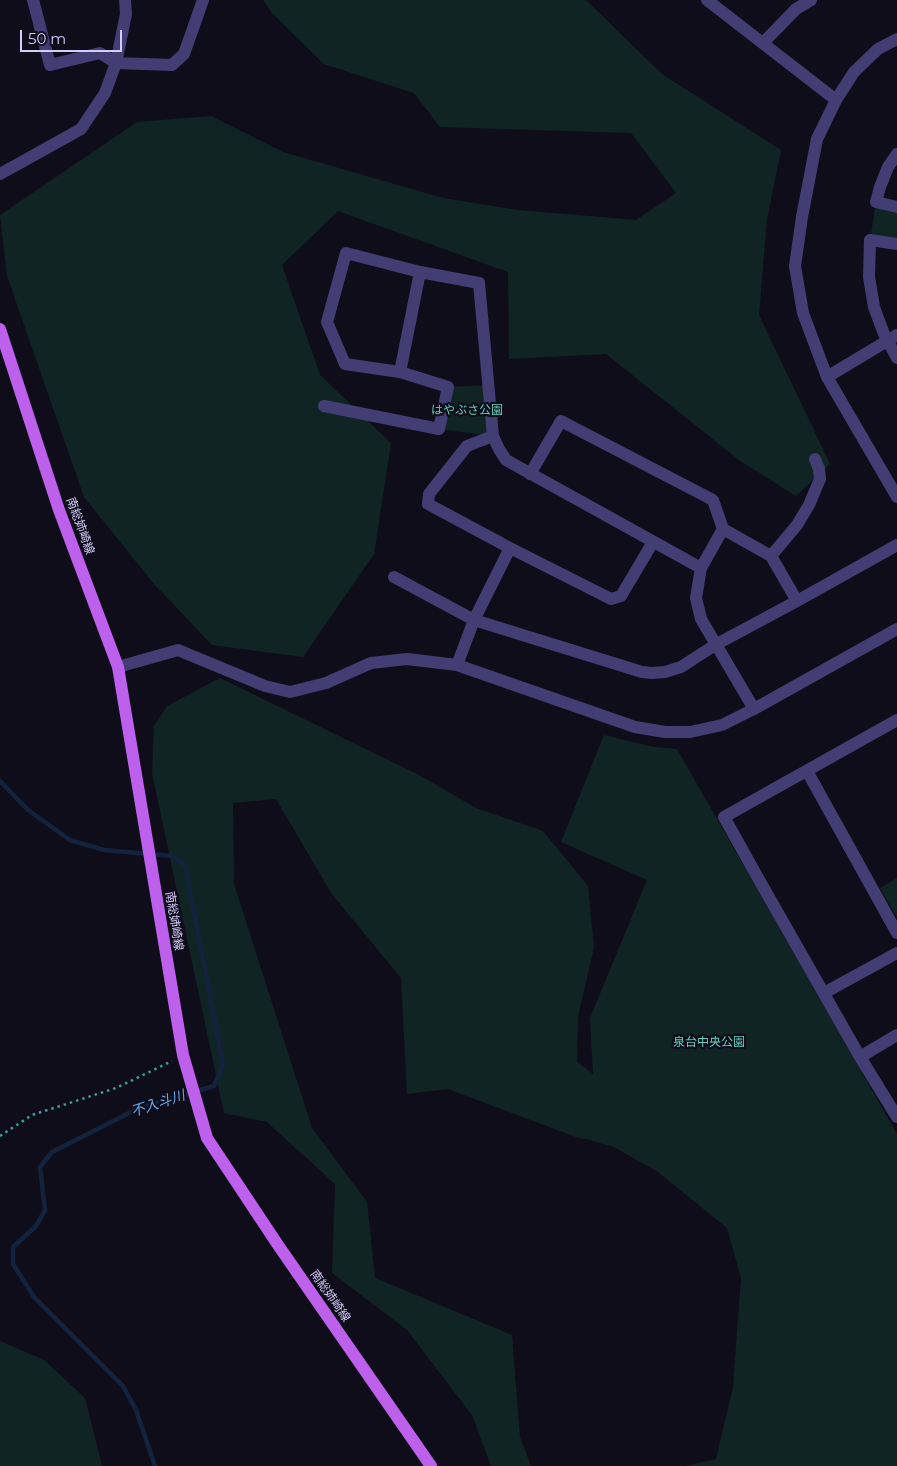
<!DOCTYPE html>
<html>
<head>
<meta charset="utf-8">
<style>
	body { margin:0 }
	#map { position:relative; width:897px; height:1466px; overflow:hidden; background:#100d1b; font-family:Montserrat,sans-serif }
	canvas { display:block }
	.scale { position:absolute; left:20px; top:30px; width:102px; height:22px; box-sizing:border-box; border:2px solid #d4cdf9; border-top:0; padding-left:6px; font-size:15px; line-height:18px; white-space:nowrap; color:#d4cdf9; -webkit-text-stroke:4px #100d1b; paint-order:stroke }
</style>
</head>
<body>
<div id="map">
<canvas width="897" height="1466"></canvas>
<div class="scale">50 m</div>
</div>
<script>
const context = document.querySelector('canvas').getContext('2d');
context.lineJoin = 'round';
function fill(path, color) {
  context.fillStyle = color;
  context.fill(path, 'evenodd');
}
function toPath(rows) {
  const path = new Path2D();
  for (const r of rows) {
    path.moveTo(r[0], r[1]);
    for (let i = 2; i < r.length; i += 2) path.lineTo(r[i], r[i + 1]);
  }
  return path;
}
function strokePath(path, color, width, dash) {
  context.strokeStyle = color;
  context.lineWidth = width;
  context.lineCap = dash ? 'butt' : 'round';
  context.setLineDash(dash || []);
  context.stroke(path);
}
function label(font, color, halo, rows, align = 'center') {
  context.font = font + ' Montserrat,"Noto Sans JP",sans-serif';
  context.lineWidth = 4.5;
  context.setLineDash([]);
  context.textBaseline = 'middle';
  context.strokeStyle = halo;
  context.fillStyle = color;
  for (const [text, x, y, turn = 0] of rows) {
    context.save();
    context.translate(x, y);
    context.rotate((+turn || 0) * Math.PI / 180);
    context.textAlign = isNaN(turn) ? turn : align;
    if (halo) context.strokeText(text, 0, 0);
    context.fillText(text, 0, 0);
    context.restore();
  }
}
fill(toPath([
	[263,0,586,0,662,74,781,150,767,219,759,315,830,464,796,496,739,460,606,354,509,359,508,272,338,211,282,265,320,375,391,443,374,554,303,657,212,645,154,584,84,497,7,276,0,215,137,122,211,116,283,152,443,198,518,210,636,220,676,193,631,133,440,127,414,93,324,64,272,13],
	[876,202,897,207,897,244,870,240],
	[489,385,493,436,439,429,448,387],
	[220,678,419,775,476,808,543,831,588,886,594,948,578,1016,577,1062,593,1074,590,1018,647,880,561,842,604,735,654,747,677,749,897,1134,897,1466,685,1466,716,1459,733,1387,741,1278,727,1228,658,1172,614,1147,586,1139,576,1137,448,1089,407,1094,401,978,331,893,276,799,233,803,234,884,312,1128,367,1202,375,1278,512,1335,520,1437,531,1466,491,1466,472,1415,407,1330,332,1273,335,1184,267,1122,224,1113,152,773,154,726,167,706],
	[897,878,897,918,880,888],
	[0,1341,44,1360,85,1398,102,1466,0,1466]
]), '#112424');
strokePath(toPath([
	[0,781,28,810,70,840,104,850,172,856,185,865,223,1065,214,1086,139,1108,52,1152,40,1167,45,1210,36,1226,13,1247,13,1264,34,1297,123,1386,136,1410,155,1466]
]), '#13233e', 4.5);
strokePath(toPath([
	[0,1136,32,1115,116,1088,172,1061]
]), '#3a9f9d', 2.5, [2.5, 4]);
strokePath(toPath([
	[33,0,50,65,100,53,116,63,172,65,184,54,203,0],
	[707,0,836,100],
	[897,39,878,49,854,72,836,100,817,139,802,217,795,266,803,313,827,377,897,497],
	[763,43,796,9,811,0],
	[897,154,888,167,880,187,876,202,897,207],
	[0,174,81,129,105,93,116,63,126,14,125,0],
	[897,244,870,240,869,277,874,307,884,334,897,358],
	[400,372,420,272],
	[827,377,897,335],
	[324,406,439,429,448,387,400,372,345,364,327,322,346,253,420,272,479,283,493,436,499,449,506,460,701,568],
	[493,436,467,446,429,494,428,504,510,548,611,599,621,596,653,542],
	[530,474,561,421,713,500,723,529,771,556,797,601],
	[723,529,701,568,696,598,701,619,754,709],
	[771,556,797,525,809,505,820,479,819,469,815,459],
	[394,577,474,620,642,672,652,673,665,672,681,667,715,645,797,601,897,545],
	[457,665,474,620,510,548],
	[118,667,178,650,265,686,290,692,326,683,371,663,407,659,457,665,635,727,665,732,690,732,722,725,754,709,897,629],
	[897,720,724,817,758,878,860,1057,897,1117],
	[807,771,897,933],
	[824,993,897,953],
	[860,1057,897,1035]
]), '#423e74', 12);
strokePath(toPath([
	[0,329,59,510,118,667,183,1055,207,1138,278,1245,431,1466]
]), '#bd61ec', 12);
label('12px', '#63cfb8', '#100d1b', [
	["はやぶさ公園",467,410],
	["泉台中央公園",709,1042]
]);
label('12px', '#d4cdf9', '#100d1b', [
	["南総姉崎線",80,526,70],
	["南総姉崎線",174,921,81],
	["南総姉崎線",330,1296,55]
]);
label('italic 14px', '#67aaec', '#100d1b', [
	["不入斗川",158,1104,-18]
]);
</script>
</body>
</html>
